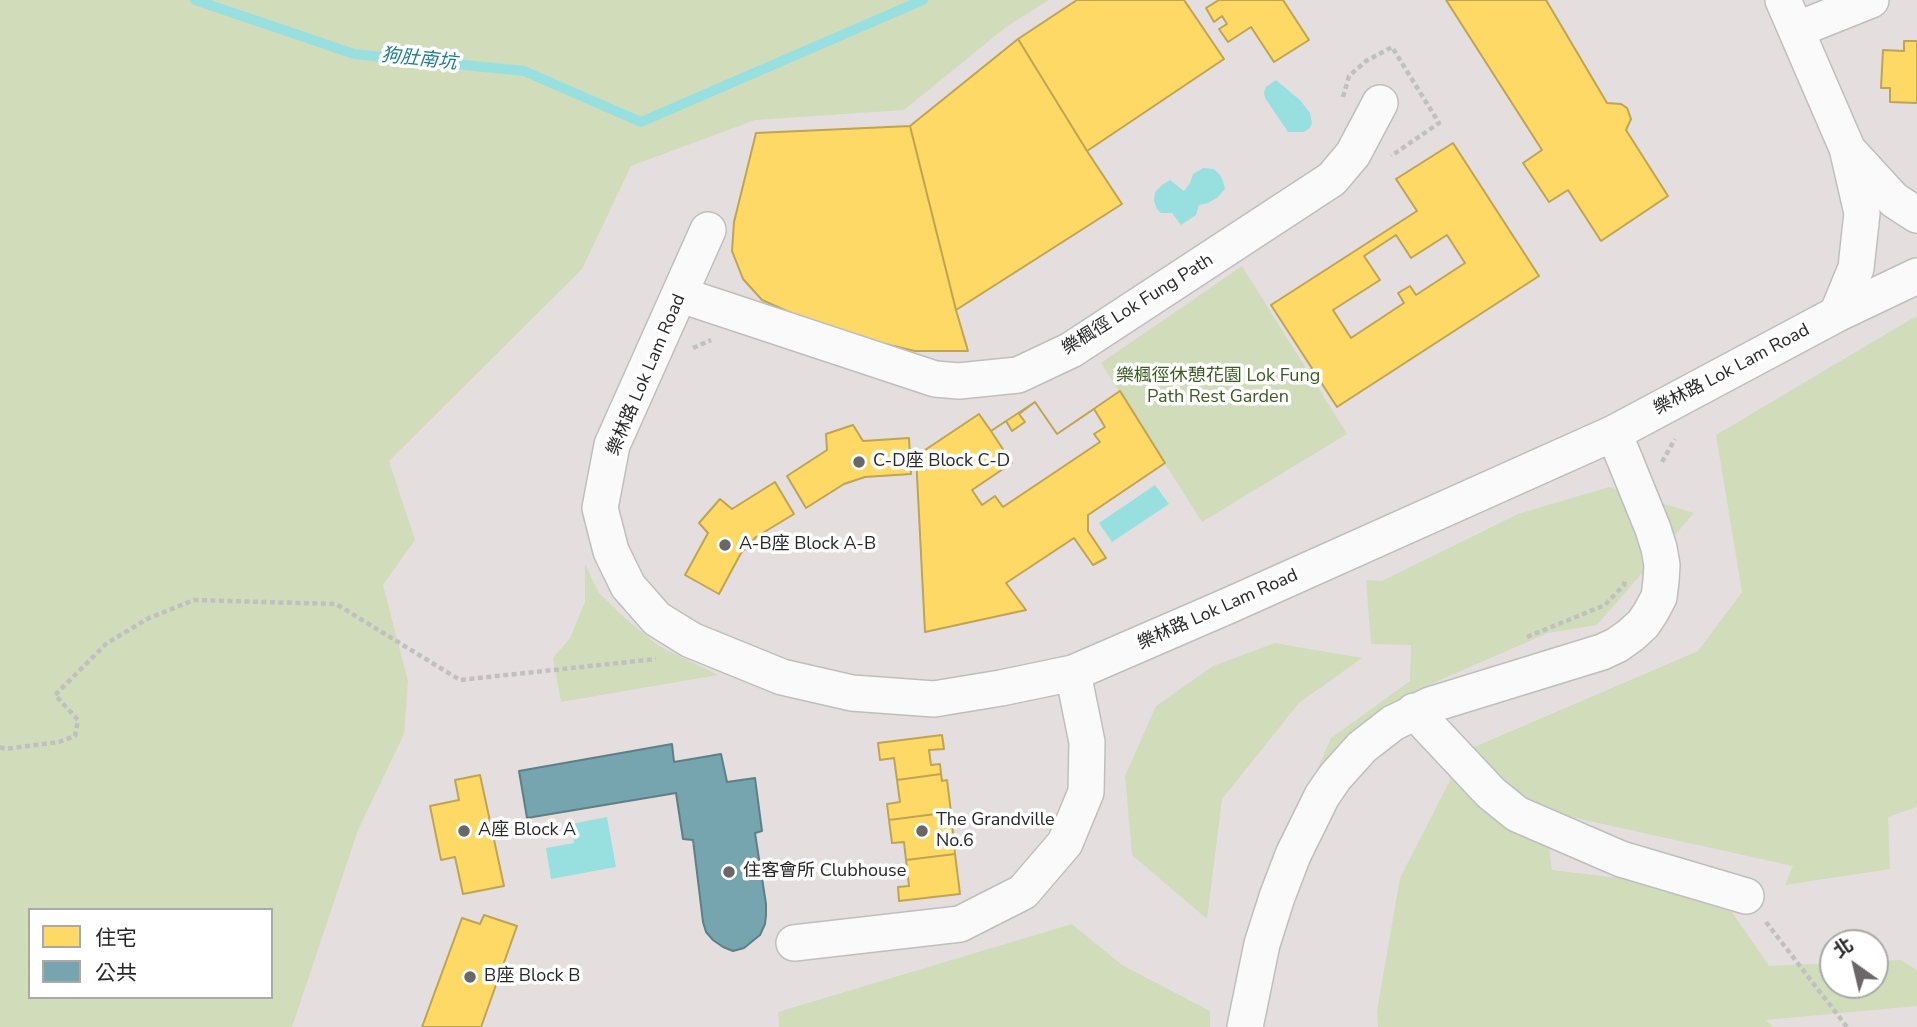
<!DOCTYPE html>
<html>
<head>
<meta charset="utf-8">
<style>
	body { margin:0 }
	#map { position:relative; width:1917px; height:1027px; overflow:hidden; background:#e4dfde; font-family:"Nunito Sans","Noto Sans TC",sans-serif }
	canvas { display:block }
	.legend { position:absolute; left:28px; top:908px; width:245px; height:91px; box-sizing:border-box; background:#fff; border:2px solid #a9a9a9; margin:0; padding:9px 12px; list-style:none; font-size:21px; color:#272727 }
	.legend li { display:flex; align-items:center; gap:14px; height:35px }
	.legend b { width:35px; border:2px solid #a9a9a9 }
	.north { position:absolute; left:1819px; top:929px; width:70px; height:70px; box-sizing:border-box; background:#fff; border:2px solid #a9a9a9; border-radius:50%; rotate:326deg; font-size:19px; font-weight:700; line-height:28px; text-align:center; color:#272727 }
	.north::after { content:''; display:block; margin:auto; width:24px; height:32px; background:#696767; clip-path:polygon(50% 0,100% 100%,50% 72%,0 100%) }
</style>
</head>
<body>
<div id="map">
<canvas width="1917" height="1027"></canvas>
<ul class="legend">
<li><b style="height:19px;background:#ffd966"></b>住宅</li>
<li><b style="height:19px;background:#76a5af"></b>公共</li>
</ul>
<div class="north">北</div>
</div>
<script>
const context = document.querySelector('canvas').getContext('2d');
context.lineJoin = 'round';
function fill(path, color) {
  context.fillStyle = color;
  context.fill(path, 'evenodd');
}
function toPath(rows) {
  const path = new Path2D();
  for (const r of rows) {
    path.moveTo(r[0], r[1]);
    for (let i = 2; i < r.length; i += 2) path.lineTo(r[i], r[i + 1]);
  }
  return path;
}
function strokePath(path, color, width, dash) {
  context.strokeStyle = color;
  context.lineWidth = width;
  context.lineCap = dash ? 'butt' : 'round';
  context.setLineDash(dash || []);
  context.stroke(path);
}
function label(font, color, halo, rows, align = 'center') {
  context.font = font + ' "Nunito Sans","Noto Sans TC",sans-serif';
  context.lineWidth = 7;
  context.setLineDash([]);
  context.textBaseline = 'middle';
  context.strokeStyle = halo;
  context.fillStyle = color;
  for (const [text, x, y, turn = 0] of rows) {
    context.save();
    context.translate(x, y);
    context.rotate((+turn || 0) * Math.PI / 180);
    context.textAlign = isNaN(turn) ? turn : align;
    if (halo) context.strokeText(text, 0, 0);
    context.fillText(text, 0, 0);
    context.restore();
  }
}
fill(toPath([
	[0,0,1049,0,1006,27,904,110,755,120,631,166,582,269,389,461,415,540,383,585,408,681,404,734,358,830,292,1027,0,1027],
	[30,910,271,910,271,997,30,997],
	[1242,266,1347,434,1202,522,1101,363],
	[1917,317,1917,807,1888,817,1890,869,1785,885,1793,866,1544,811,1552,870,1627,879,1732,912,1769,966,1833,963,1833,985,1875,985,1875,961,1901,960,1917,970,1917,1006,1766,1020,1773,1027,1378,1027,1377,1011,1400,878,1465,751,1698,651,1742,592,1716,435,1913,318],
	[1609,487,1694,513,1597,625,1548,633,1433,683,1309,789,1331,738,1410,681,1411,645,1371,644,1366,580,1382,581,1518,514],
	[585,564,599,593,626,619,659,646,718,675,561,702,553,658,570,638,585,602],
	[1275,643,1362,658,1299,703,1222,799,1207,919,1132,855,1125,776,1156,706,1213,666],
	[1072,924,1122,965,1210,1011,1210,1027,779,1027,778,1012]
]), '#d1dcba');
fill(toPath([
	[1276,80,1301,101,1310,113,1312,123,1310,128,1304,132,1288,132,1265,98,1264,92,1266,87],
	[1203,168,1214,169,1220,175,1223,181,1225,189,1217,198,1208,203,1199,205,1196,215,1181,225,1172,213,1161,213,1157,209,1154,201,1155,192,1162,185,1170,180,1184,191,1190,183,1193,174],
	[1155,485,1169,504,1112,542,1099,523],
	[607,817,616,867,551,879,546,848,574,843,571,824]
]), '#98e0df');
const homes = toPath([
	[1077,0,1184,0,1224,59,1087,151,1018,39,1077,0],
	[1219,0,1283,0,1309,40,1274,62,1251,27,1228,42,1219,29,1227,24,1222,16,1214,22,1206,8,1219,0],
	[1446,0,1546,0,1607,103,1621,104,1627,108,1631,119,1626,130,1668,196,1601,241,1568,190,1549,202,1523,163,1542,150,1446,0],
	[1018,39,1087,151,1122,204,956,310,910,126,1018,39],
	[1904,41,1917,41,1917,103,1890,102,1890,88,1881,88,1883,50,1904,51,1904,41],
	[910,126,956,310,968,351,915,351,876,342,798,316,762,300,743,279,732,251,734,222,756,133,910,126],
	[1453,143,1539,276,1337,407,1271,305,1417,211,1396,179,1453,143],
	[1396,235,1411,258,1447,235,1465,263,1416,295,1410,286,1398,293,1404,303,1351,338,1333,310,1380,280,1364,256,1396,235],
	[1120,391,1165,463,1088,515,1088,531,1106,558,1093,565,1074,538,1006,583,1026,610,925,632,916,456,979,414,991,431,1035,402,1057,434,1120,391],
	[1035,402,1057,434,1094,409,1105,427,1094,434,1100,442,1003,507,995,496,982,505,972,490,1012,463,991,431,1006,421,1012,431,1025,422,1019,414,1035,402],
	[853,425,863,441,909,438,911,474,865,477,844,484,806,508,787,476,827,450,826,434,853,425],
	[775,482,794,514,756,537,741,553,719,594,685,575,708,533,699,523,720,499,732,509,775,482],
	[942,735,944,749,929,750,931,765,940,764,941,774,897,780,894,758,880,760,878,743,942,735],
	[941,774,942,781,947,780,951,812,889,820,887,804,900,802,897,780,941,774],
	[480,775,504,886,463,894,455,857,441,860,430,806,459,800,455,780,480,775],
	[951,812,955,854,906,860,904,842,892,843,889,820,951,812],
	[955,854,960,894,899,901,898,887,909,886,906,860,955,854],
	[484,915,517,926,481,1027,422,1027,462,918,480,924,484,915]
]);
fill(homes, '#ffd966');
strokePath(homes, '#bea453', 2);
const public = toPath([
	[672,744,674,762,721,754,727,782,755,778,762,831,755,833,766,904,766,915,765,924,760,935,744,948,733,951,723,947,713,940,706,932,703,922,693,840,683,839,676,793,527,818,519,771,672,744]
]);
fill(public, '#76a5af');
strokePath(public, '#5e7f86', 2);
strokePath(toPath([
	[195,0,354,54,524,71,641,122,923,0]
]), '#98e0df', 10);
const minor = toPath([
	[1783,0,1847,148,1862,213,1856,268,1837,314],
	[1796,30,1871,0],
	[1849,151,1894,200,1917,215],
	[708,230,612,445,600,508,611,551,628,586,657,619,691,640,782,677,852,693,934,699,1001,688,1073,673,1230,605,1614,433,1837,314,1917,276],
	[681,295,935,379,959,381,1018,375,1071,350,1332,179,1353,154,1380,103],
	[1414,711,1491,793,1517,814,1621,859,1746,896],
	[794,943,960,924,1023,892,1065,843,1086,792,1087,742,1073,673],
	[1245,1027,1262,944,1277,897,1293,855,1322,796,1335,777,1362,747,1393,723,1430,705,1602,652,1617,645,1631,635,1643,624,1651,612,1659,597,1661,581,1662,565,1659,548,1653,529,1614,433]
]);
strokePath(minor, '#bfbebf', 38);
strokePath(toPath([
	[1343,97,1349,76,1366,61,1392,47,1439,123,1391,156],
	[693,348,711,340],
	[1662,462,1675,439],
	[1527,637,1605,605,1624,585,1625,580],
	[0,747,5,749,59,742,75,736,78,720,55,695,107,643,149,618,194,600,336,604,460,680,656,659],
	[1766,922,1847,1027]
]), '#c0c0c0', 4.5, [5, 3.5]);
strokePath(minor, '#fbfafa', 35);
for (const [x, y, r, color] of [
	[859,462,7,"#696767"],
	[725,545,7,"#696767"],
	[464,831,7,"#696767"],
	[922,831,7,"#696767"],
	[729,872,7,"#696767"],
	[470,977,7,"#696767"]
]) {
  const dot = new Path2D();
  dot.arc(x, y, r, 0, 2 * Math.PI);
  context.fillStyle = color;
  context.fill(dot);
  strokePath(dot, '#fff', 2.5);
}
label('18px', '#272727', '#fff', [
	["樂楓徑 Lok Fung Path",1138,305,-32],
	["樂林路 Lok Lam Road",1732,370,-28],
	["樂林路 Lok Lam Road",647,375,-67],
	["樂林路 Lok Lam Road",1218,610,-24]
]);
label('18px', '#3c5b20', '#fff', [
	["樂楓徑休憩花園 Lok Fung",1218,377],
	["Path Rest Garden",1218,398]
]);
label('18px', '#272727', '#fff', [
	["C-D座 Block C-D",873,462],
	["A-B座 Block A-B",739,545],
	["The Grandville",936,821],
	["No.6",936,842],
	["A座 Block A",478,831],
	["住客會所 Clubhouse",743,872],
	["B座 Block B",484,977]
], 'left');
label('italic 19px', '#1b7f87', '#fff', [
	["狗肚南坑",419,60,6]
]);
</script>
</body>
</html>
